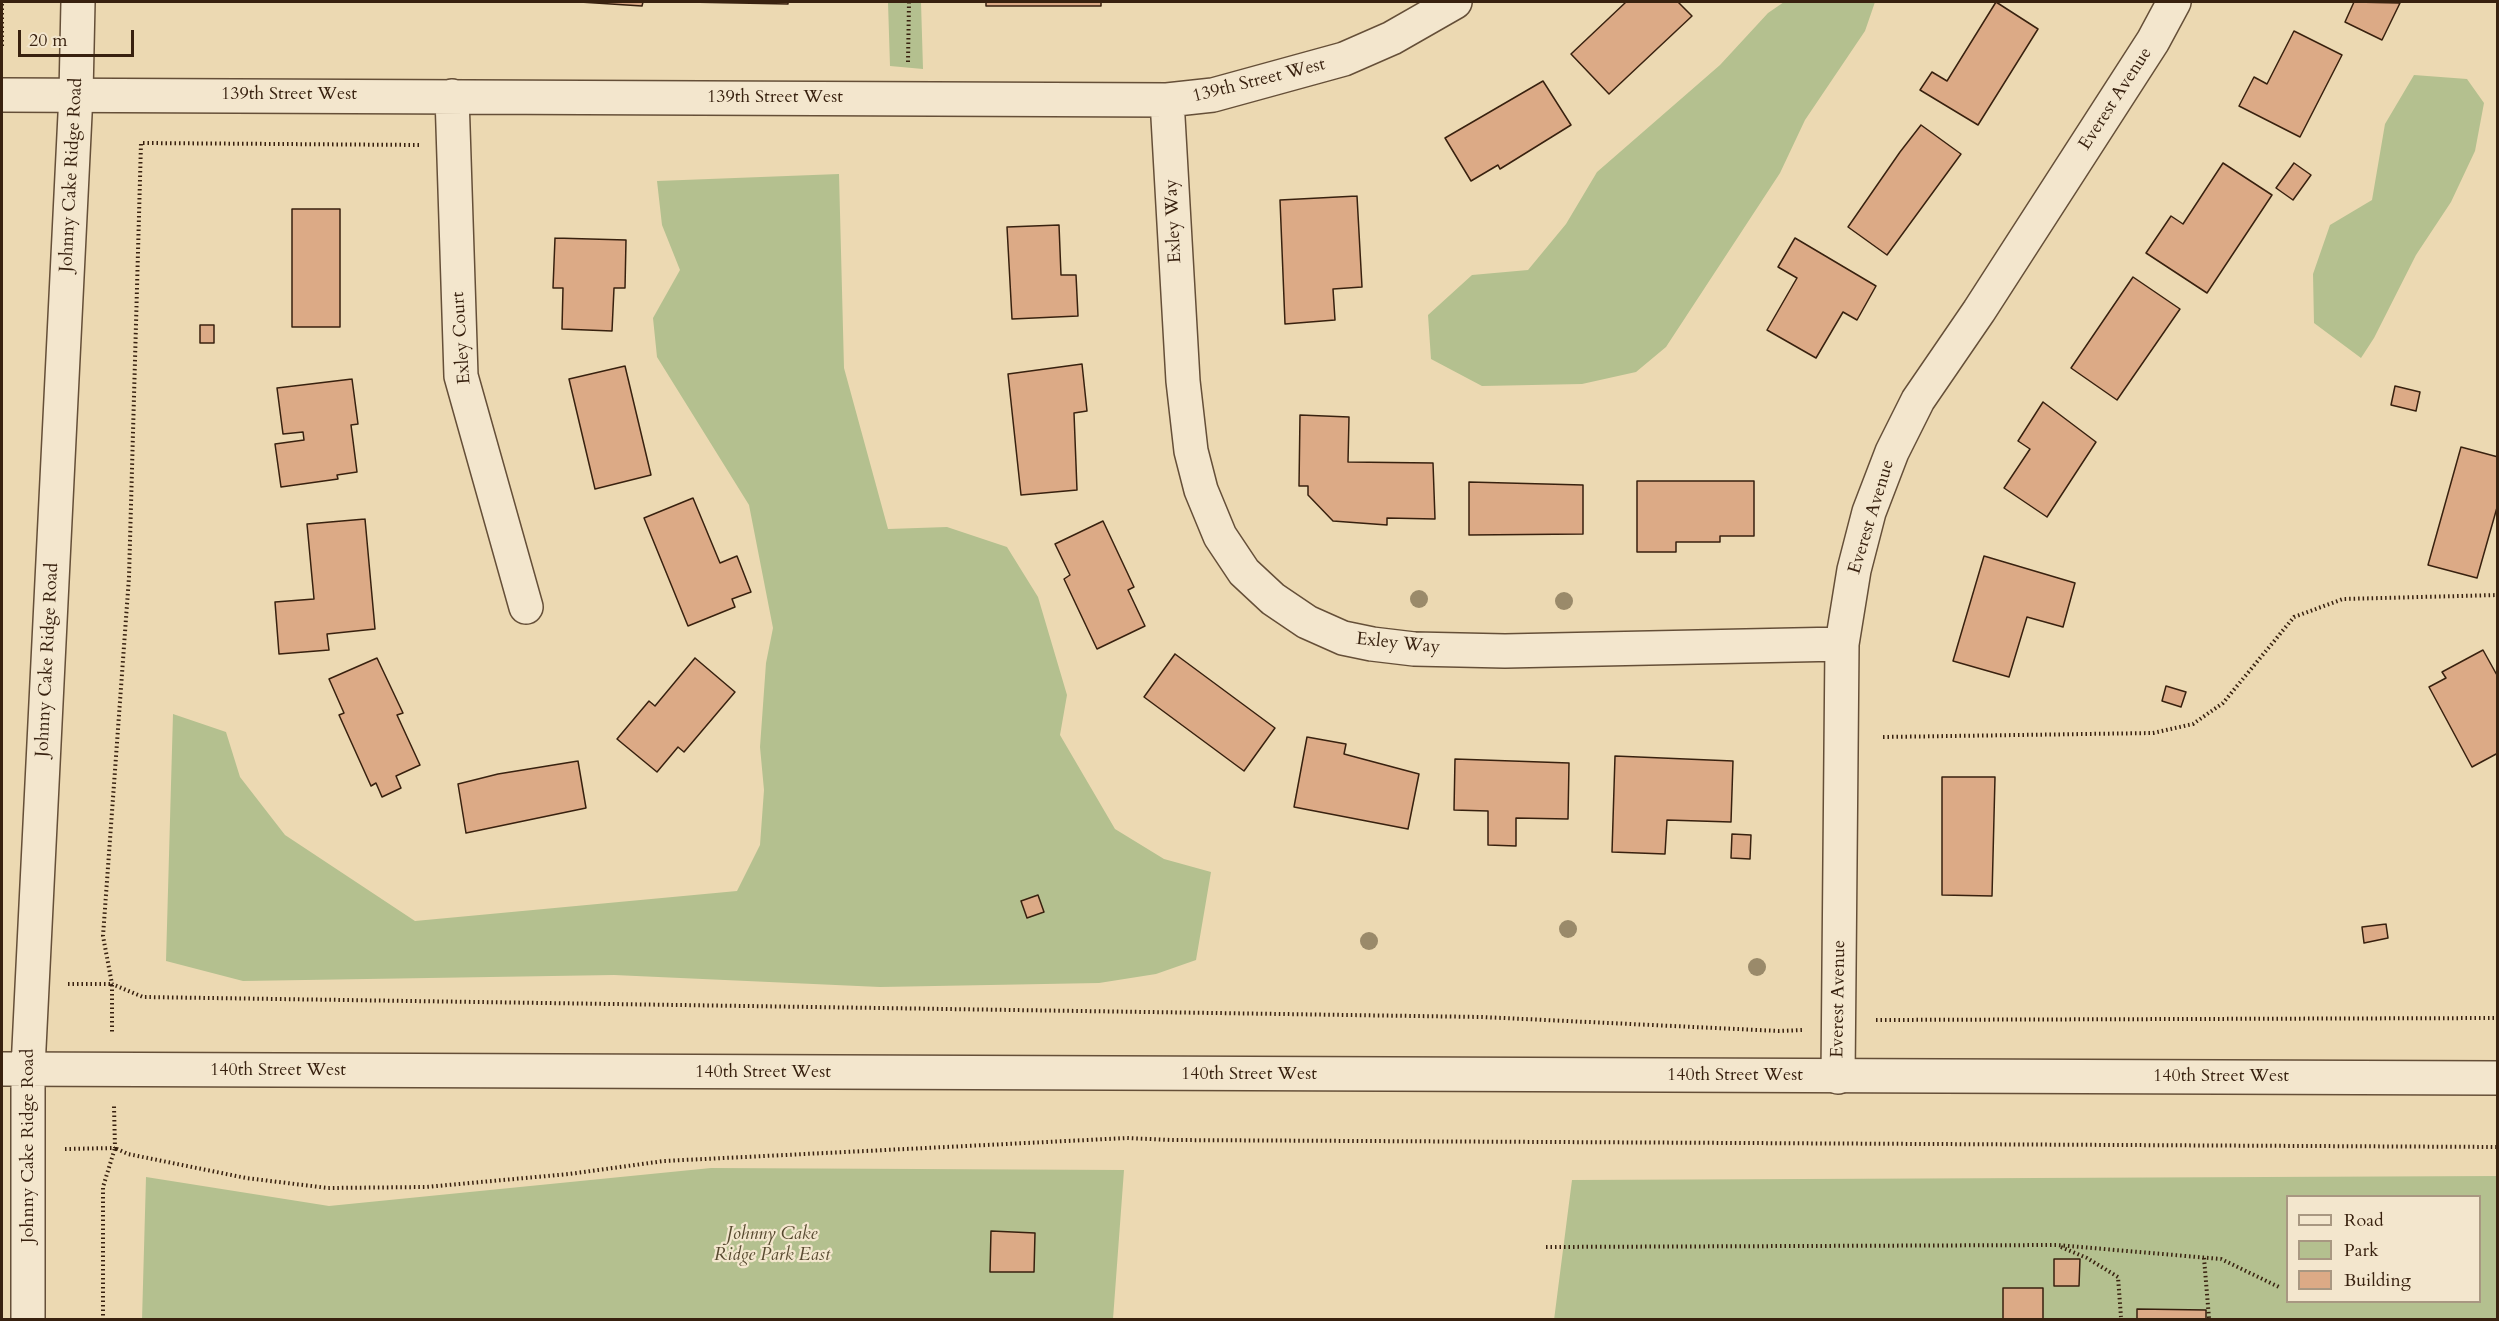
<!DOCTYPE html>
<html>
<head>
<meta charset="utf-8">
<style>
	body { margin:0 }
	#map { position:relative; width:2499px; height:1321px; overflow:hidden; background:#ecd9b2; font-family:Cardo,serif }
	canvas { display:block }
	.frame { position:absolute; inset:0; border:3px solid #38210f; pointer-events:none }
	.legend { position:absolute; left:2286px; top:1195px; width:195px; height:108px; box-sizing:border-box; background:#f3e6cd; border:2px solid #a89781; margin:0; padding:8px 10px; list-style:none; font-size:18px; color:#38210f }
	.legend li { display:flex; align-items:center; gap:12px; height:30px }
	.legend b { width:30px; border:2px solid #a89781 }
	.scale { position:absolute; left:18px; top:30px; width:116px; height:27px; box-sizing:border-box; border:3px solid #38210f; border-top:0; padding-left:8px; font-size:18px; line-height:21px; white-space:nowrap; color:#38210f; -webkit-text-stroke:4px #f3e6cd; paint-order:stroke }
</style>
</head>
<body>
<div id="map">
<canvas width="2499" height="1321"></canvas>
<div class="frame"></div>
<ul class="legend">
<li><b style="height:8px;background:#f3e6cd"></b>Road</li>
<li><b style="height:16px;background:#b4c08f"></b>Park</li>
<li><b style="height:16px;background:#dcaa86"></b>Building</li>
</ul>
<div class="scale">20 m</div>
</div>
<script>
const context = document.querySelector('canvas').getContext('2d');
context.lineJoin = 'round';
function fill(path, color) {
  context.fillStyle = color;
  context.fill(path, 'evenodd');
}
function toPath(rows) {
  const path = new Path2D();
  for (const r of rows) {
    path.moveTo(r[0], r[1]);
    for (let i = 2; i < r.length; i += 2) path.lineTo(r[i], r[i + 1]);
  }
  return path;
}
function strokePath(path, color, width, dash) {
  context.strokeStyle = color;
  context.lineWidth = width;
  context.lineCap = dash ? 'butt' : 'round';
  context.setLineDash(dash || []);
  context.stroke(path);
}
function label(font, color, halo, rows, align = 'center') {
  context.font = font + ' Cardo,serif';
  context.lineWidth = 4.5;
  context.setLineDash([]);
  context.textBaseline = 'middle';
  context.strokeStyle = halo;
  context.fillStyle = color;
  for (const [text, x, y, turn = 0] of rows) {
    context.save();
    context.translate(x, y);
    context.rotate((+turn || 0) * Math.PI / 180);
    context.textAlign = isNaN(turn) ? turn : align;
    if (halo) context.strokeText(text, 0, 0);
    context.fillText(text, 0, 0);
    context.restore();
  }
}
fill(toPath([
	[888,2,921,2,923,69,890,66],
	[1784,2,1875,2,1865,31,1805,120,1780,173,1666,347,1636,372,1582,384,1482,386,1431,359,1428,315,1472,275,1528,270,1566,224,1597,172,1720,65,1768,13],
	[2414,75,2467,79,2484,103,2475,151,2451,202,2416,255,2374,338,2361,358,2314,323,2313,274,2330,225,2372,200,2385,124],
	[839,174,844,368,888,529,947,527,1007,547,1038,597,1067,695,1060,735,1115,829,1164,859,1211,872,1196,960,1156,974,1099,983,880,987,614,975,243,981,166,961,173,714,226,732,240,777,285,835,415,921,737,891,760,845,764,790,760,747,766,663,773,628,749,505,657,357,653,318,680,270,662,225,657,181],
	[711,1168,1124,1170,1113,1319,142,1320,146,1177,329,1206],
	[2497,1176,2497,1319,1554,1320,1572,1180],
	[2288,1196,2480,1196,2480,1302,2288,1302]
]), '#b4c08f');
const building = toPath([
	[580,2,643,2,642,6,580,2],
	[687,2,788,2,788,4,687,2],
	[986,2,1101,2,1101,6,986,6,986,2],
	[1626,2,1678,2,1692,16,1609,94,1571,54,1626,2],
	[1996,2,2038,29,1978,125,1920,90,1932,72,1947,81,1996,2],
	[2354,2,2400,3,2382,40,2345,22,2354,2],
	[2294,31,2342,55,2300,137,2239,106,2254,77,2267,84,2294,31],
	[1543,81,1571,125,1500,169,1498,165,1471,181,1445,138,1543,81],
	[1921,125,1961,154,1887,255,1848,227,1900,152,1921,125],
	[2223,163,2272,195,2207,293,2146,253,2171,216,2183,224,2223,163],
	[2294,163,2311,175,2293,200,2276,188,2294,163],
	[1357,196,1362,287,1333,289,1335,320,1285,324,1280,200,1357,196],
	[292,209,340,209,340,327,292,327,292,209],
	[1059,225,1061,275,1076,275,1078,316,1012,319,1007,227,1059,225],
	[555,238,626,240,625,288,614,288,612,331,562,329,563,288,553,288,555,238],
	[1795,238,1876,286,1857,320,1843,312,1816,358,1767,330,1797,278,1778,267,1795,238],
	[2133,277,2180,309,2117,400,2071,368,2133,277],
	[200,325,214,325,214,343,200,343,200,325],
	[1082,364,1087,411,1074,413,1077,490,1021,495,1008,374,1082,364],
	[625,366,651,475,595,489,569,379,625,366],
	[352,379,358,424,351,425,357,472,337,475,338,479,281,487,275,444,304,440,303,432,283,434,277,388,352,379],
	[2395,386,2420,392,2416,411,2391,405,2395,386],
	[2043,402,2096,442,2047,517,2004,488,2030,449,2018,441,2043,402],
	[1300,415,1349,417,1348,462,1433,463,1435,519,1387,518,1387,525,1333,521,1308,495,1308,486,1299,486,1300,415],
	[2461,447,2498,457,2498,504,2477,578,2428,565,2461,447],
	[1637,481,1754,481,1754,536,1720,536,1720,542,1676,542,1676,552,1637,552,1637,481],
	[1469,482,1583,485,1583,534,1469,535,1469,482],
	[693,498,720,563,737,556,751,592,732,599,735,607,688,626,644,518,693,498],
	[365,519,375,629,327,634,329,650,279,654,275,602,314,599,307,524,365,519],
	[1103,521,1134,587,1128,590,1145,626,1097,649,1064,579,1070,575,1055,544,1103,521],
	[1984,556,2075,583,2063,627,2027,617,2009,677,1953,661,1984,556],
	[2483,650,2498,677,2498,753,2472,767,2429,687,2446,678,2442,672,2483,650],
	[1175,654,1275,728,1244,771,1144,697,1175,654],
	[377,658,403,713,397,715,420,765,396,776,401,788,382,797,376,783,371,786,339,715,344,713,329,679,377,658],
	[695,658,735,692,684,752,678,747,657,772,617,739,649,701,655,706,695,658],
	[2166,686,2186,692,2181,707,2162,701,2166,686],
	[1307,737,1346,744,1344,754,1419,774,1408,829,1294,807,1307,737],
	[1615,756,1733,761,1731,822,1667,820,1665,854,1612,852,1615,756],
	[1455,759,1569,763,1568,819,1516,818,1516,846,1488,845,1488,811,1454,810,1455,759],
	[578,761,586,808,466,833,458,784,498,774,578,761],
	[1942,777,1995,777,1992,896,1942,895,1942,777],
	[1732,834,1751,835,1750,859,1731,858,1732,834],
	[1038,895,1044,912,1027,918,1021,901,1038,895],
	[2386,924,2388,938,2364,943,2362,927,2386,924],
	[991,1231,1035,1233,1034,1272,990,1272,991,1231],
	[2054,1259,2080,1259,2079,1286,2054,1286,2054,1259],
	[2003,1288,2043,1288,2043,1320,2003,1320,2003,1288],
	[2137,1309,2206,1310,2206,1320,2137,1320,2137,1309]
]);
fill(building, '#dcaa86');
strokePath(building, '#38210f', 1.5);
const minor = toPath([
	[2,95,1167,100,1213,95,1344,59,1392,38,1455,2],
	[452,96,461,376,526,607],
	[1167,100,1183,381,1191,451,1201,490,1220,536,1244,572,1273,599,1307,622,1343,638,1372,644,1414,649,1505,651,1842,644],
	[1838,1077,1842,644,1854,570,1869,512,1892,452,1918,400,1979,311,2153,41,2174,2]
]);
const tertiary = toPath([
	[2,1069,2498,1078],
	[28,1320,28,1068,76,94,78,2]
]);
strokePath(minor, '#654f38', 36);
strokePath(tertiary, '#654f38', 36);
strokePath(toPath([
	[2,46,2,2],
	[908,62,909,2],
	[419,145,141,143,129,577,103,936,112,984,143,997,1482,1017,1779,1031,1803,1030],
	[1883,737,2153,733,2193,724,2223,703,2294,617,2343,599,2498,595],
	[68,984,112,984,112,1033],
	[1876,1020,2498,1018],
	[65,1149,115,1148,114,1106],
	[1546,1247,2057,1245,2221,1259,2281,1288],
	[2061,1247,2087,1258,2118,1277,2121,1317],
	[2204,1258,2209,1318],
	[103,1320,103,1187,115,1148,128,1154,246,1178,328,1188,426,1187,569,1174,664,1161,1127,1138,1171,1140,2498,1147]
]), '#38210f', 4, [1.5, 3]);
strokePath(minor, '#f3e6cd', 33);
strokePath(tertiary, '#f3e6cd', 33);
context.fillStyle = '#9a8a6a';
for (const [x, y] of [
	[1419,599],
	[1564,601],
	[1568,929],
	[1369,941],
	[1757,967]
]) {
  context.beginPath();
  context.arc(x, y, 9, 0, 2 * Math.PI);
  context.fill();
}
label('18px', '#38210f', '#f3e6cd', [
	["139th Street West",1259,81,-14],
	["139th Street West",289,95],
	["139th Street West",775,98],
	["Everest Avenue",2116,99,-57],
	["Johnny Cake Ridge Road",72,175,-87],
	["Exley Way",1174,221,-93],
	["Exley Court",462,338,-94],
	["Everest Avenue",1872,517,-73],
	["Exley Way",1398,644,6],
	["Johnny Cake Ridge Road",48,660,-87],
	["Everest Avenue",1839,999,-89],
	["140th Street West",278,1071],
	["140th Street West",763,1073],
	["140th Street West",1249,1075],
	["140th Street West",1735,1076],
	["140th Street West",2221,1077],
	["Johnny Cake Ridge Road",29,1146,-90]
]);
label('italic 18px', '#57492f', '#f3e6cd', [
	["Johnny Cake",772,1235],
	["Ridge Park East",772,1256]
]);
</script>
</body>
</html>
